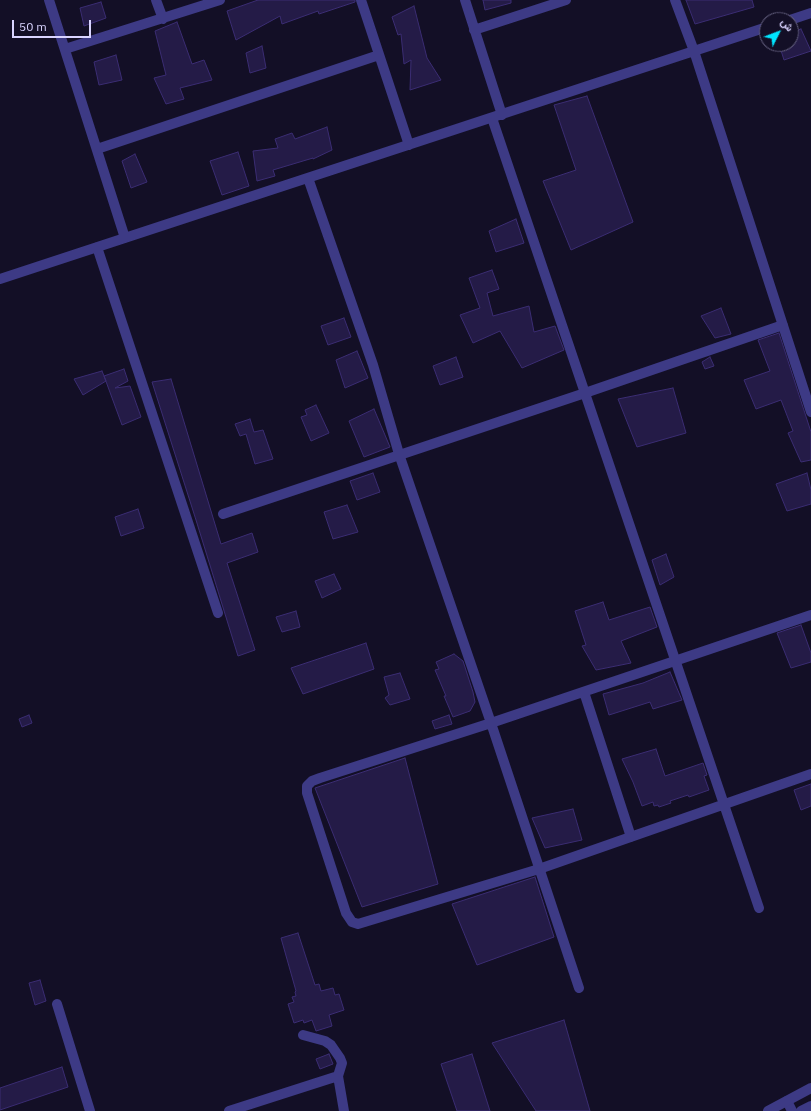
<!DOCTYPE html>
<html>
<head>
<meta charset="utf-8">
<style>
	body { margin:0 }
	#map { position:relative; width:811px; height:1111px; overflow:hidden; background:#130f26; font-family:"IBM Plex Sans",Vazirmatn,sans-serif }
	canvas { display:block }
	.north { position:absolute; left:759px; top:12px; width:40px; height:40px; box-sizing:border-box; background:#130f26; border:1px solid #625e7d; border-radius:50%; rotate:48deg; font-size:11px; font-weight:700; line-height:16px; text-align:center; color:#d9d4ff }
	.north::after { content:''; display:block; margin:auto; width:14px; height:18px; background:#00e5ff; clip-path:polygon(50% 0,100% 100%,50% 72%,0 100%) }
	.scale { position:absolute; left:12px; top:20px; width:79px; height:18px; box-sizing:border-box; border:2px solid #d9d4ff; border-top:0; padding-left:5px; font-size:12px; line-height:14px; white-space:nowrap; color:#d9d4ff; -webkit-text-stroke:3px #130f26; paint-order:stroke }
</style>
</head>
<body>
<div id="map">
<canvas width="811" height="1111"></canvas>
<div class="north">ش</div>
<div class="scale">50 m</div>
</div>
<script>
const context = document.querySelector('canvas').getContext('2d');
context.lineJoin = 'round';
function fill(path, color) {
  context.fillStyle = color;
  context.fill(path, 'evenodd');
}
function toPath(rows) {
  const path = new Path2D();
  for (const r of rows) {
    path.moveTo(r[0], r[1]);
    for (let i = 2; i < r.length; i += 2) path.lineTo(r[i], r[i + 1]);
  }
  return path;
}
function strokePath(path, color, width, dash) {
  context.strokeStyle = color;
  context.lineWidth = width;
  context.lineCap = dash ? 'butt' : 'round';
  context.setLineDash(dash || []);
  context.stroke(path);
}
const building = toPath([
	[258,0,355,0,355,2,319,14,318,11,282,24,280,16,236,40,227,11,258,0],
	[483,0,511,0,511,3,485,10,483,0],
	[686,0,752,0,754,7,695,24,686,0],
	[101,2,106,18,84,26,80,8,101,2],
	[414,6,427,58,441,80,410,90,411,60,404,64,401,34,398,35,392,17,414,6],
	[177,22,192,64,204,60,212,80,180,88,184,99,166,104,154,78,166,75,155,31,177,22],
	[801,29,811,51,784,60,779,44,791,44,791,32,801,29],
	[262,46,266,68,250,73,246,53,262,46],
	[116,55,122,80,99,85,94,62,116,55],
	[587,96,633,222,571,250,543,181,576,170,554,105,587,96],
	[327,127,332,150,313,159,313,158,273,170,275,176,257,181,253,151,278,148,275,139,292,133,295,139,327,127],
	[238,152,249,186,222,195,210,161,238,152],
	[135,154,147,182,131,188,122,161,135,154],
	[516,219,524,243,496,252,489,231,516,219],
	[492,270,499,289,487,293,493,316,529,306,534,332,555,326,564,350,522,368,500,331,473,343,460,315,480,308,469,278,492,270],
	[721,308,731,334,715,338,701,316,721,308],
	[344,318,351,337,328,345,321,326,344,318],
	[779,333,811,432,811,460,801,462,788,433,793,431,781,400,756,409,744,380,770,371,758,340,779,333],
	[357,351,368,378,345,388,336,360,357,351],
	[456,357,463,377,440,385,433,366,456,357],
	[710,357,714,366,705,369,702,362,710,357],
	[124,369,128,381,115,388,130,386,141,417,122,425,104,376,124,369],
	[102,371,106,381,83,395,74,379,102,371],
	[171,379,221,544,252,533,258,552,227,563,255,650,238,656,196,520,152,382,171,379],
	[673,388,686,433,637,447,618,399,673,388],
	[316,405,329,433,311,441,301,417,307,415,305,410,316,405],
	[374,409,390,447,364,457,349,421,374,409],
	[250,419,254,432,263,430,273,459,255,464,246,434,240,436,235,424,250,419],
	[373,473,380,492,357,500,350,481,373,473],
	[807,473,811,490,811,504,787,511,776,484,807,473],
	[347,505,358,532,333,539,324,512,347,505],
	[138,509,144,528,121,536,115,517,138,509],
	[666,554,674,577,660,585,652,560,666,554],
	[334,574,341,589,322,598,315,581,334,574],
	[603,602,609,620,650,607,657,627,621,641,631,663,596,670,582,646,586,645,575,611,603,602],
	[296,611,300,627,282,632,276,617,296,611],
	[801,625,811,653,811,662,791,668,777,633,801,625],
	[366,643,374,669,303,694,291,668,366,643],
	[454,654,463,661,473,692,475,702,470,711,453,717,444,696,446,696,435,670,439,669,436,662,454,654],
	[670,672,682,700,653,709,650,702,609,715,603,694,643,683,670,672],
	[400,673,410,699,390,705,385,698,389,695,384,677,400,673],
	[29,715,32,723,22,727,19,719,29,715],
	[449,715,452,724,435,729,432,721,449,715],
	[656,749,665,776,703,763,707,775,704,776,709,790,689,797,688,795,670,801,671,803,659,807,658,805,654,806,653,802,642,806,633,782,622,759,656,749],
	[405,758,438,884,362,907,315,788,405,758],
	[811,784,811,806,801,810,794,790,811,784],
	[573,809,582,840,545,848,532,818,573,809],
	[535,877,554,937,477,965,452,904,535,877],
	[298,933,315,985,319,984,321,991,333,988,335,995,339,994,344,1010,329,1015,332,1026,316,1031,312,1020,304,1023,303,1020,294,1023,288,1004,294,1002,292,997,296,996,295,992,296,991,281,938,298,933],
	[40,980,46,1001,35,1005,29,983,40,980],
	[564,1020,590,1111,536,1111,492,1043,564,1020],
	[329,1054,333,1064,320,1069,316,1059,329,1054],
	[472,1054,490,1111,457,1111,441,1064,472,1054],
	[62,1067,68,1087,0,1110,0,1088,62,1067]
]);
fill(building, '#241b47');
strokePath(building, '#3b2d73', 1);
strokePath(toPath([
	[49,0,125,238],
	[156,0,163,19],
	[361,0,409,145],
	[465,0,502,115],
	[675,0,694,51,811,412],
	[790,20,811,13],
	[474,30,566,0],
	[65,49,220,0],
	[492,118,759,908],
	[97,149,379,55],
	[308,178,373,365,399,454,491,723,579,988],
	[97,247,218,613],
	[0,279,767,27],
	[223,514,585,393,783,325],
	[811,615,491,723,320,778,312,781,307,786,307,793,346,913,352,922,358,924,539,869,811,774],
	[584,692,631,837],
	[57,1004,90,1111],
	[303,1035,325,1041,331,1045,340,1058,342,1063,338,1076,344,1111],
	[787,1101,792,1111],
	[229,1111,338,1076],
	[801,1111,811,1106]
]), '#3d3a85', 10);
strokePath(toPath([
	[768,1111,811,1088]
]), '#3d3a85', 10);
</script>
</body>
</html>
